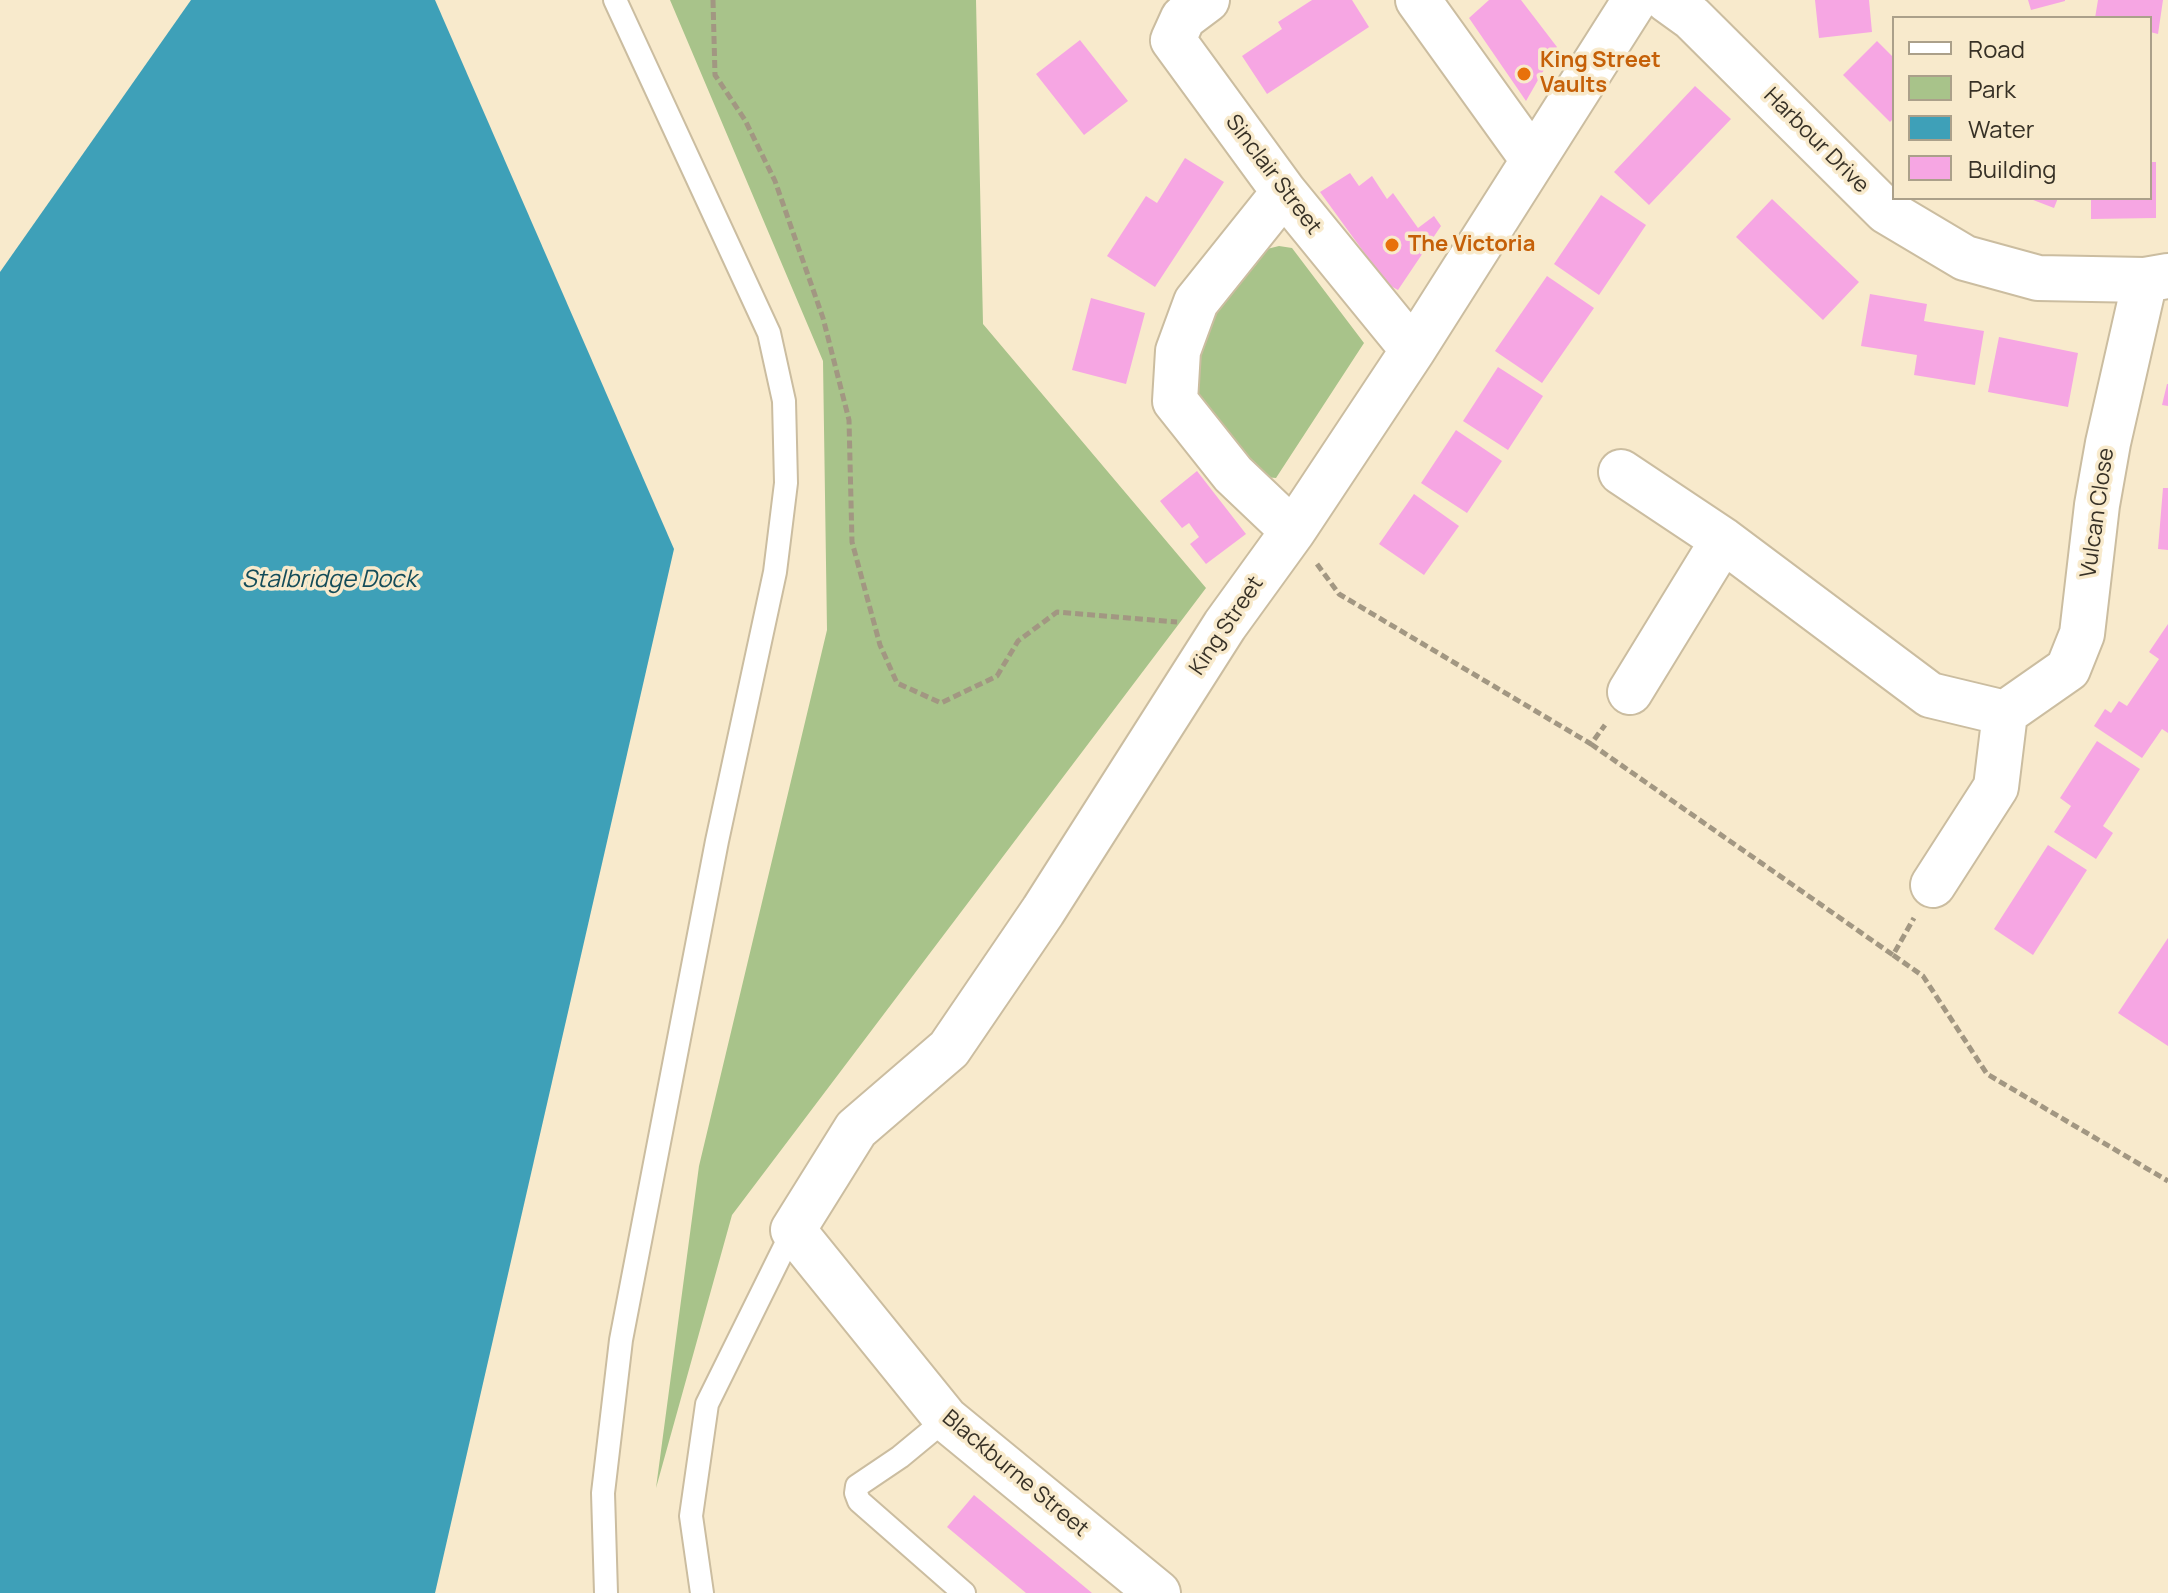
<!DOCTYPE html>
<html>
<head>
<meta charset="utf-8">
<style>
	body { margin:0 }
	#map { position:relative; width:2168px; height:1593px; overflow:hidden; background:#f8eacc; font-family:Manrope,sans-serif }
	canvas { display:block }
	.legend { position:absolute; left:1892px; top:16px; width:260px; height:184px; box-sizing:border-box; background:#f8eacc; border:2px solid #aba08a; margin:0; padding:10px 14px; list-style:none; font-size:24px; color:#373126 }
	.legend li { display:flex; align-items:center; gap:16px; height:40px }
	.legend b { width:40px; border:2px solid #aba08a }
</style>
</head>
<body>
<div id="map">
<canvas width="2168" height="1593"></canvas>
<ul class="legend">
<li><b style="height:10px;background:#fff"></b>Road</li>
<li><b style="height:22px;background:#a8c38a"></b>Park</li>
<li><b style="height:22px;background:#3ea0b8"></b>Water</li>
<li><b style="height:22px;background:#f6a6e3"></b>Building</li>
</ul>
</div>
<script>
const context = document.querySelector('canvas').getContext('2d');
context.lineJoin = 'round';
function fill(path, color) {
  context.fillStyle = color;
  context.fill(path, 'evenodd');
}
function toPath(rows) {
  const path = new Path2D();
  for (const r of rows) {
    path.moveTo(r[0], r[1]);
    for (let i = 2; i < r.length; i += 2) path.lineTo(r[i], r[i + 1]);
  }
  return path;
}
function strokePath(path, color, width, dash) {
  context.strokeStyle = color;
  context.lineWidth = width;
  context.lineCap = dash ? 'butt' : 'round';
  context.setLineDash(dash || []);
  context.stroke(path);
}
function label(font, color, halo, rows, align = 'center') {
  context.font = font + ' Manrope,sans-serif';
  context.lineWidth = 7;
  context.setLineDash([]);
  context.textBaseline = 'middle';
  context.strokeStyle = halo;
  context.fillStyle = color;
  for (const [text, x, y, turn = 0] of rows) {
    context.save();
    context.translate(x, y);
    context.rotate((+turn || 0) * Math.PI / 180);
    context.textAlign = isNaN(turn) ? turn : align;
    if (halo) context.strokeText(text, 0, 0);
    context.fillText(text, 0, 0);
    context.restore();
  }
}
fill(toPath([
	[670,0,976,0,983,324,1206,588,732,1215,656,1488,699,1166,827,630,823,361],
	[1279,246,1292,248,1364,343,1276,478,1265,477,1249,462,1206,408,1192,384,1209,312,1244,260,1255,266,1267,249]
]), '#a8c38a');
fill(toPath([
	[191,0,435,0,674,549,435,1593,0,1593,0,272]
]), '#3ea0b8');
fill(toPath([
	[1312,0,1352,0,1369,27,1267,94,1242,56,1282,29,1278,22],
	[1489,0,1521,0,1557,47,1526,101,1469,18],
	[1815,0,1869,0,1872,32,1819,38],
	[2028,0,2065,0,2065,1,2031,10],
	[2098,0,2163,0,2158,34,2150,32,2150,18,2095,18],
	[1080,40,1128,101,1084,135,1036,74],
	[1877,41,1894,58,1894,118,1890,122,1843,75],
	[1695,86,1731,119,1649,205,1614,172],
	[1185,158,1224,182,1155,287,1107,256,1146,196,1157,203],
	[2150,162,2156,162,2156,218,2091,219,2091,198,2150,198],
	[1350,173,1359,186,1372,176,1387,199,1393,193,1418,228,1434,216,1441,226,1398,290,1387,284,1320,192],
	[1601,195,1646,225,1599,295,1554,264],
	[2028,198,2058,198,2054,208],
	[1772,199,1859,282,1823,320,1736,237],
	[1547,276,1594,308,1542,383,1495,351],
	[1870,294,1927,304,1924,321,1984,331,1975,385,1914,375,1917,355,1861,346],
	[1091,298,1145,313,1126,384,1072,370],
	[1999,337,2078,353,2068,407,1988,392],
	[1498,367,1543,396,1508,450,1463,421],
	[2167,384,2168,384,2168,406,2162,405],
	[1456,430,1502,461,1467,513,1421,483],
	[1197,471,1246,534,1206,564,1190,544,1199,537,1189,523,1182,528,1160,501],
	[2163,488,2168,488,2168,550,2158,549],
	[1414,494,1459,526,1424,575,1379,544],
	[2168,624,2168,733,2162,729,2142,758,2094,726,2105,709,2111,713,2119,701,2127,706,2159,659,2149,652],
	[2097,741,2140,769,2103,826,2113,833,2096,859,2054,832,2071,806,2060,798],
	[2048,845,2087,870,2033,955,1994,929],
	[2168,938,2168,1046,2118,1013],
	[974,1495,1092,1593,1026,1593,947,1527]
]), '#f6a6e3');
const service = toPath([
	[946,1419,900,1457,857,1486,856,1493,859,1501,964,1593],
	[606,1593,603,1493,621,1340,717,841,775,572,786,483,784,401,769,333,615,0],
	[702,1593,691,1516,707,1404,793,1230]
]);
const minor = toPath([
	[1207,0,1183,18,1173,40,1284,192,1413,350],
	[1418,0,1533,160],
	[1667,0,1692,18,1886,211,1965,258,2038,278,2145,280,2168,276],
	[1284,192,1196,302,1178,351,1175,401,1233,474,1293,531],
	[1621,472,1723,540,1930,695,2005,713,2068,669,2082,634,2097,505,2108,443,2145,280],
	[1630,692,1723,540],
	[1933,885,1996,787,2005,713],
	[1158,1593,946,1419,793,1230,856,1129,949,1049,1043,911,1225,625,1293,531,1413,350,1635,0]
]);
strokePath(service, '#cbbda0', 26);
strokePath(minor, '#cbbda0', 48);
strokePath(toPath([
	[713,0,715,75,745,120,775,181,823,318,849,420,852,542,880,645,897,683,941,703,997,676,1018,641,1057,612,1177,622],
	[1317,564,1339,594,1591,744,1605,725],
	[1591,744,1893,955,1914,918],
	[1893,955,1923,976,1987,1074,2168,1181]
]), '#a29782', 5, [8, 4]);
strokePath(service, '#fff', 22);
strokePath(minor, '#fff', 44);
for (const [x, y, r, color] of [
	[1524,74,8,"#e8710a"],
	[1392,245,8,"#e8710a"]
]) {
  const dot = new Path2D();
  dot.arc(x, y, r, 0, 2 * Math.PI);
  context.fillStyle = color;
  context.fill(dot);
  strokePath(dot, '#f8eacc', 3);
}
label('bold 22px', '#c56008', '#f8eacc', [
	["King Street",1540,61],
	["Vaults",1540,86],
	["The Victoria",1408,245]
], 'left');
label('22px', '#373126', '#f8eacc', [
	["Harbour Drive",1816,141,45],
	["Sinclair Street",1273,175,53],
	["Vulcan Close",2098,513,-82],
	["King Street",1227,626,-56],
	["Blackburne Street",1015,1474,40]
]);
label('italic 24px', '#144c59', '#f8eacc', [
	["Stalbridge Dock",329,580]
]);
</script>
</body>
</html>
